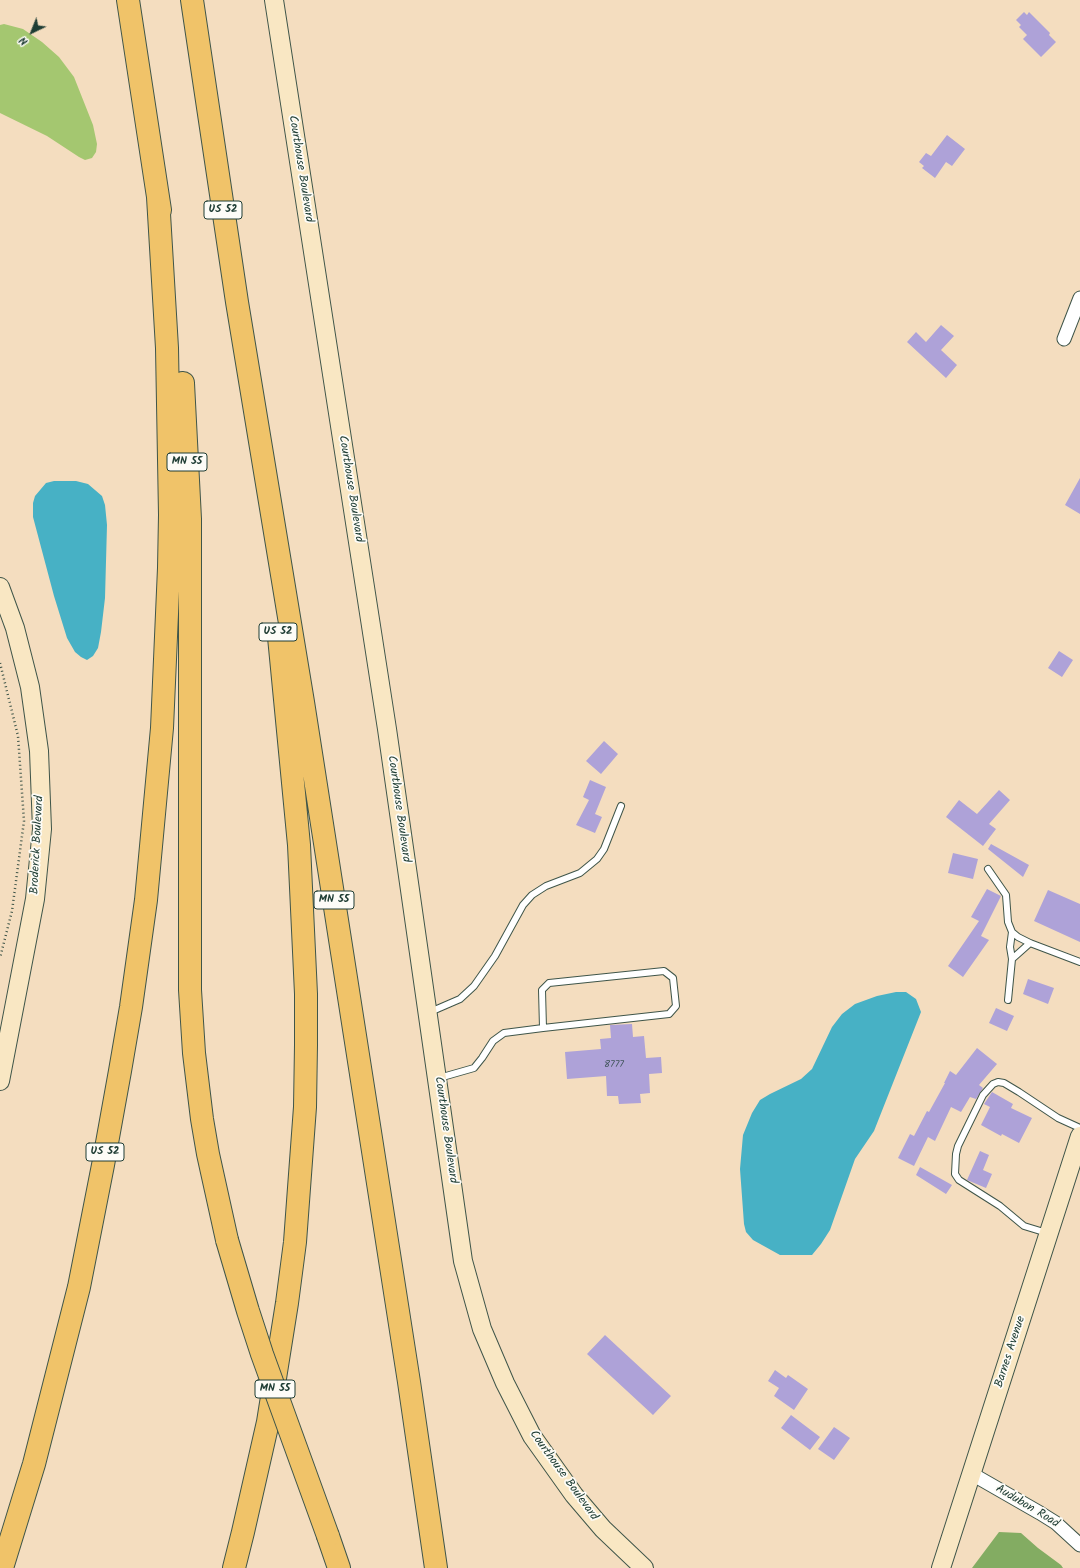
<!DOCTYPE html>
<html>
<head>
<meta charset="utf-8">
<style>
	body { margin:0 }
	#map { position:relative; width:1080px; height:1568px; overflow:hidden; background:#f4ddbf; font-family:Kalam,sans-serif }
	canvas { display:block }
	.north { position:absolute; left:12px; top:12px; width:40px; height:40px; -webkit-text-stroke:3px #fdfcf7; paint-order:stroke; rotate:223deg; font-size:11px; font-weight:700; line-height:16px; text-align:center; color:#1f3d34 }
	.north::after { content:''; display:block; margin:auto; width:14px; height:18px; background:#1f3d34; clip-path:polygon(50% 0,100% 100%,50% 72%,0 100%) }
</style>
</head>
<body>
<div id="map">
<canvas width="1080" height="1568"></canvas>
<div class="north">N</div>
</div>
<script>
const context = document.querySelector('canvas').getContext('2d');
context.lineJoin = 'round';
function fill(path, color) {
  context.fillStyle = color;
  context.fill(path, 'evenodd');
}
function toPath(rows) {
  const path = new Path2D();
  for (const r of rows) {
    path.moveTo(r[0], r[1]);
    for (let i = 2; i < r.length; i += 2) path.lineTo(r[i], r[i + 1]);
  }
  return path;
}
function strokePath(path, color, width, dash) {
  context.strokeStyle = color;
  context.lineWidth = width;
  context.lineCap = dash ? 'butt' : 'round';
  context.setLineDash(dash || []);
  context.stroke(path);
}
function label(font, color, halo, rows, align = 'center') {
  context.font = font + ' Kalam,sans-serif';
  context.lineWidth = 3.5;
  context.setLineDash([]);
  context.textBaseline = 'middle';
  context.strokeStyle = halo;
  context.fillStyle = color;
  for (const [text, x, y, turn = 0] of rows) {
    context.save();
    context.translate(x, y);
    context.rotate((+turn || 0) * Math.PI / 180);
    context.textAlign = isNaN(turn) ? turn : align;
    if (halo) context.strokeText(text, 0, 0);
    context.fillText(text, 0, 0);
    context.restore();
  }
}
fill(toPath([
	[4,24,23,29,42,42,59,57,74,77,93,125,97,144,96,152,92,158,85,160,79,157,47,136,0,113,0,25]
]), '#a4c770');
fill(toPath([
	[999,1532,1021,1533,1038,1548,1061,1565,1063,1568,972,1568]
]), '#83ac62');
fill(toPath([
	[54,481,76,481,88,484,102,496,105,505,107,525,105,598,101,632,98,648,93,656,87,660,81,657,75,652,67,638,54,596,33,517,33,503,35,496,46,483],
	[896,992,906,992,916,999,921,1012,874,1131,855,1159,830,1230,821,1244,812,1255,780,1255,753,1240,746,1232,744,1224,740,1169,743,1135,752,1113,760,1100,770,1094,801,1079,812,1069,832,1027,842,1014,855,1004,877,996]
]), '#47b1c5');
fill(toPath([
	[1024,12,1027,15,1029,12,1050,33,1049,35,1056,42,1041,57,1023,39,1027,35,1019,27,1021,25,1016,20],
	[947,135,965,149,952,166,946,162,935,178,922,168,924,166,919,162,926,153,931,156],
	[941,325,954,336,941,350,957,365,946,378,907,342,916,332,926,342],
	[1080,478,1080,514,1065,505],
	[1059,651,1073,660,1062,677,1048,668],
	[604,741,618,754,601,774,586,761],
	[590,780,606,787,595,814,602,817,595,833,576,825,589,800,583,797],
	[999,790,1010,800,989,824,996,829,983,846,946,817,959,800,977,814],
	[991,844,1029,865,1023,877,988,849],
	[953,853,978,859,973,879,948,873],
	[987,889,1001,896,981,936,989,940,963,977,948,966,979,921,971,917],
	[1048,890,1080,904,1080,942,1034,921],
	[1028,979,1054,988,1048,1004,1023,994],
	[996,1008,1014,1016,1007,1031,989,1023],
	[632,1024,633,1037,644,1036,646,1058,661,1057,662,1073,649,1074,650,1093,640,1094,641,1103,619,1104,618,1096,607,1096,606,1076,567,1079,565,1052,601,1049,600,1039,611,1038,610,1025],
	[977,1048,997,1064,979,1085,983,1088,976,1099,970,1097,961,1112,951,1107,935,1141,928,1137,914,1166,898,1158,910,1134,914,1136,927,1111,929,1112,945,1083,944,1083,950,1071,956,1075],
	[992,1092,1013,1104,1011,1108,1032,1118,1019,1143,1002,1134,1001,1136,981,1125,990,1107,984,1104],
	[980,1151,989,1155,983,1170,992,1174,986,1188,967,1180],
	[920,1167,952,1185,946,1194,916,1175],
	[605,1335,671,1396,653,1415,587,1354],
	[775,1370,786,1378,788,1375,808,1389,794,1410,774,1396,779,1388,768,1381],
	[791,1415,820,1437,810,1450,781,1428],
	[834,1427,850,1438,834,1460,818,1449]
]), '#aea2d8');
const lane = toPath([
	[988,869,1006,895,1008,922,1012,932,1018,937,1030,943,1080,962],
	[1012,932,1010,947,1012,959],
	[1008,1000,1012,959,1030,943],
	[430,1012,460,999,474,986,495,956,523,905,532,895,546,886,580,873,597,859,604,849,621,806],
	[439,1078,474,1068,482,1058,493,1041,504,1033,543,1028,669,1014,676,1006,673,978,664,971,549,983,542,990,543,1028],
	[1047,1233,1024,1226,1000,1206,959,1180,955,1174,956,1154,958,1146,983,1095,993,1084,998,1082,1004,1083,1019,1092,1058,1118,1080,1128]
]);
const street = toPath([
	[1064,339,1080,298],
	[972,1474,1040,1513,1056,1523,1080,1545]
]);
const secondary = toPath([
	[274,0,387,729,463,1261,482,1329,505,1383,532,1436,574,1495,603,1529,644,1568],
	[0,587,15,628,30,687,39,751,42,829,35,899,0,1081],
	[941,1568,1080,1136]
]);
const highway = toPath([
	[128,0,160,210],
	[192,0,237,302,303,702,409,1382,436,1568],
	[183,383,190,519,190,990,194,1053,202,1119,208,1154,227,1240],
	[328,1536,339,1568],
	[2,1568,34,1464,79,1287,103,1165,120,1071,131,1007,146,900,162,728,169,568,170,515,167,348,158,197],
	[234,1568,243,1532,268,1422,287,1303,295,1242,305,1107,306,1045,306,994,299,845,279,637]
]);
strokePath(lane, '#3f5549', 8);
strokePath(street, '#3f5549', 15);
strokePath(secondary, '#3f5549', 20);
strokePath(highway, '#3f5549', 24);
strokePath(toPath([
	[0,663,18,736,24,821,12,911,0,958]
]), '#3f5549', 2.5, [1, 3]);
strokePath(lane, '#fff', 6);
strokePath(street, '#fff', 13);
strokePath(secondary, '#f9e7c3', 18);
strokePath(highway, '#f0c369', 22);
const highwayBridge = toPath([
	[227,1240,248,1311,262,1354,328,1536]
]);
strokePath(highwayBridge, '#3f5549', 24, []);
strokePath(highwayBridge, '#f0c369', 22);
label('10px', '#43565d', null, [
	["8777",614,1065]
]);
for (const [x, y, w] of [
	[223,210,38],
	[187,462,40],
	[278,632,38],
	[334,900,40],
	[105,1152,38],
	[275,1389,40]
]) {
  const box = new Path2D();
  box.roundRect(x - w / 2, y - 9, w, 18, 3);
  context.fillStyle = '#fdfcf7';
  context.fill(box);
  strokePath(box, '#1f3d34', 1);
}
label('bold 11px', '#1f3d34', null, [
	["US 52",223,210],
	["MN 55",187,462],
	["US 52",278,632],
	["MN 55",334,900],
	["US 52",105,1152],
	["MN 55",275,1389]
]);
label('12px', '#1f3d34', '#fdfcf7', [
	["Courthouse Boulevard",300,169,81],
	["Courthouse Boulevard",350,489,81],
	["Courthouse Boulevard",398,809,82],
	["Broderick Boulevard",38,845,-87],
	["Courthouse Boulevard",445,1130,82],
	["Barnes Avenue",1011,1352,-72],
	["Courthouse Boulevard",563,1476,54],
	["Audubon Road",1027,1507,31]
]);
</script>
</body>
</html>
